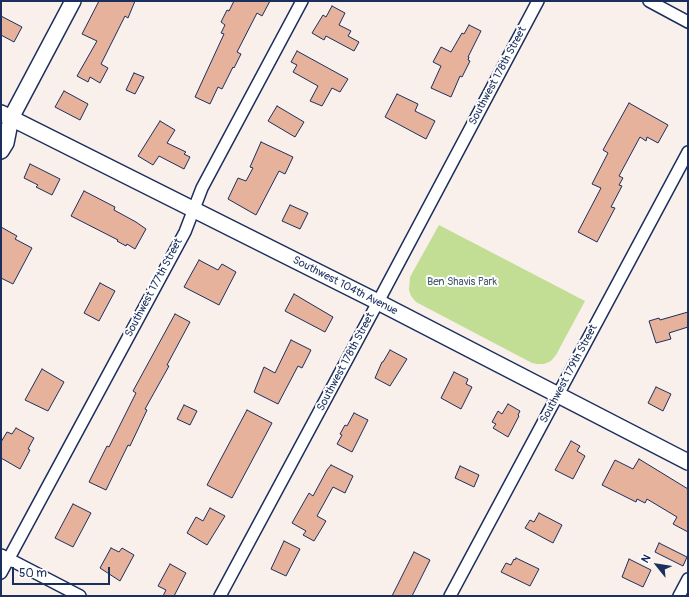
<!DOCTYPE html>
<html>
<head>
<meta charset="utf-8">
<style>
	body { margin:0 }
	#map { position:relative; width:689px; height:597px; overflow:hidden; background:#faf0eb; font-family:Pangolin,sans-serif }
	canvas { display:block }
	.frame { position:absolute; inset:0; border:2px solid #1b2f5e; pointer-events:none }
	.north { position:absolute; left:637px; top:545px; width:40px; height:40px; -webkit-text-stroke:3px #fff; paint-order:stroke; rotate:300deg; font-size:11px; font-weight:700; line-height:16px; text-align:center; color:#1b2f5e }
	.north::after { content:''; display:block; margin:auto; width:14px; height:18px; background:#1b2f5e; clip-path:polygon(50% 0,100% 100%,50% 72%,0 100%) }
	.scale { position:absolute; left:12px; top:567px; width:98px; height:18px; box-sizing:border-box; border:2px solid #1b2f5e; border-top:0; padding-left:5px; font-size:12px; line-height:14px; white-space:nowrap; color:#1b2f5e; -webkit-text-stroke:3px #fff; paint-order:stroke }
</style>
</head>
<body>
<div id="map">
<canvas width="689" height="597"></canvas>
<div class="frame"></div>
<div class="north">N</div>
<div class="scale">50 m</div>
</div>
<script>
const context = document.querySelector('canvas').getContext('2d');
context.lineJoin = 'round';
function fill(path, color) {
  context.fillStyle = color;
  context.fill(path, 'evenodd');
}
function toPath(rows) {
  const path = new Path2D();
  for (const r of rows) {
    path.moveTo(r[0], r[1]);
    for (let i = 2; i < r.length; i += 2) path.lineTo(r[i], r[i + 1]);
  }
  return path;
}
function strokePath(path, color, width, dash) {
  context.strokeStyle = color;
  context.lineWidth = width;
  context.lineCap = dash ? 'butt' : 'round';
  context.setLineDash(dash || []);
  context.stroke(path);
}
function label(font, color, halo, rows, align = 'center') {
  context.font = font + ' Pangolin,sans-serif';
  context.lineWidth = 4;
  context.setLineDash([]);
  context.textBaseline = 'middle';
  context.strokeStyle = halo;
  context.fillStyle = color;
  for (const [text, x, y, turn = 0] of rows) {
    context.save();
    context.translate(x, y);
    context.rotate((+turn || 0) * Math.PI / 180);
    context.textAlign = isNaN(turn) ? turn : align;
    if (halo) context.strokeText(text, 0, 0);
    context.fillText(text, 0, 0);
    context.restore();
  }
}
fill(toPath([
	[439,225,585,301,556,355,551,361,544,364,537,364,532,363,416,302,411,296,409,290,410,277]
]), '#c2dd94');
const building = toPath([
	[99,1,135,1,128,18,125,16,101,64,108,68,100,83,90,77,88,82,77,76,97,41,82,34,99,1],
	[234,1,270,1,262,16,257,13,237,52,241,54,234,68,233,67,222,89,218,87,210,104,195,97,224,34,221,33,225,25,221,22,227,10,229,11,234,1],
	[332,6,345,13,339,25,351,31,348,36,359,42,354,51,326,36,324,40,312,33,323,15,326,17,332,6],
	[1,16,22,27,14,42,1,35,1,16],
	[469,25,481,31,468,57,469,57,468,60,470,61,462,77,460,76,451,97,431,88,441,66,433,62,441,47,451,52,462,33,464,34,469,25],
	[297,51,348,79,340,92,332,88,322,106,310,101,318,86,293,72,297,65,291,62,297,51],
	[134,73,144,77,135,94,126,90,134,73],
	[64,91,88,104,80,120,55,107,64,91],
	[397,94,418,104,415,111,435,121,426,139,385,117,397,94],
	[629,103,668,125,658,143,647,137,646,141,640,137,619,176,623,178,619,185,622,186,611,207,615,208,597,242,578,232,601,188,592,184,608,153,603,150,629,103],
	[277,106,304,122,295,137,268,121,277,106],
	[160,121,175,130,167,143,186,152,184,154,190,157,184,169,159,156,153,165,138,156,160,121],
	[261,142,293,157,285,174,279,171,256,215,228,199,238,178,246,181,253,168,250,167,261,142],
	[30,164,60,179,52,195,36,187,38,185,24,178,30,164],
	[84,191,115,207,114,210,136,222,146,229,135,249,127,244,126,246,117,241,118,240,71,216,84,191],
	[290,205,308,213,300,229,282,221,290,205],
	[1,227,17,236,15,239,32,248,13,284,1,278,1,227],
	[199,260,218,270,222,264,236,272,219,305,184,287,199,260],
	[100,283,115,291,99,321,84,313,100,283],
	[294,294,333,317,325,332,285,311,294,294],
	[688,312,688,327,669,333,671,339,656,343,649,321,659,318,660,320,688,312],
	[175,314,190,322,167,365,169,366,145,409,147,410,130,446,128,445,106,490,89,482,107,446,109,447,136,393,133,391,175,314],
	[291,340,311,350,302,368,298,366,278,404,254,392,264,367,275,373,291,340],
	[390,350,407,359,390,386,375,378,382,362,383,362,390,350],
	[42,369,64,382,48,411,25,400,42,369],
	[454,372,468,379,466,384,472,387,461,409,441,398,454,372],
	[656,387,671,394,663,411,648,403,656,387],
	[508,404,520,411,518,415,519,416,508,437,493,428,496,424,492,422,498,411,502,414,508,404],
	[184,405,197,411,190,425,177,419,184,405],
	[247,410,272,423,232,498,207,485,247,410],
	[354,413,368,420,352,452,337,444,342,435,340,434,345,425,347,426,354,413],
	[16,428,34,438,28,449,30,450,20,469,1,458,1,442,7,432,12,434,16,428],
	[571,441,580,446,577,451,585,456,573,479,555,470,571,441],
	[639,459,688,489,688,532,673,524,677,517,647,499,645,503,637,499,636,502,602,485,615,460,633,469,639,459],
	[331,465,353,476,345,493,333,487,317,516,326,521,314,541,303,535,306,531,292,523,309,493,313,496,327,470,331,465],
	[460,466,479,475,474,487,455,478,460,466],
	[73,504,91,513,73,547,55,538,73,504],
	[210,508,225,516,207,545,187,533,196,517,203,521,210,508],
	[539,513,562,525,553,543,525,528,530,520,534,522,539,513],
	[284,541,300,549,286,576,271,569,284,541],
	[659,543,687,557,683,566,655,552,659,543],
	[111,548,119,552,122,548,134,555,120,581,100,568,111,548],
	[414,552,430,560,412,596,392,596,414,552],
	[516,558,539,569,530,586,501,572,506,563,511,565,514,559,515,560,516,558],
	[629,559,651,570,643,587,622,577,629,559],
	[170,564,186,573,174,596,163,596,166,590,158,586,170,564]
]);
fill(building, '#e7b29b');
strokePath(building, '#1b2f5e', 1);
const street = toPath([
	[649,1,688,22],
	[1,555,80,596],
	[1,573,185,232,202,188,302,1],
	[220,596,378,302,538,1],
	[450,596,688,152],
	[679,596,688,579]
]);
const secondary = toPath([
	[1,113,378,302,688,462],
	[1,151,6,143,11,118,73,1]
]);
strokePath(street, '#1b2f5e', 14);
strokePath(secondary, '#1b2f5e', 18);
strokePath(street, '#fff', 11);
strokePath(secondary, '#fff', 15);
label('11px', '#1b2f5e', '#fff', [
	["Southwest 178th Street",498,76,-62],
	["Southwest 104th Avenue",345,286,27],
	["Southwest 177th Street",154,288,-62],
	["Southwest 178th Street",346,362,-62],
	["Southwest 179th Street",569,374,-62]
]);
label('11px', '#455a6c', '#fff', [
	["Ben Shavis Park",462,282]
]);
</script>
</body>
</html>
